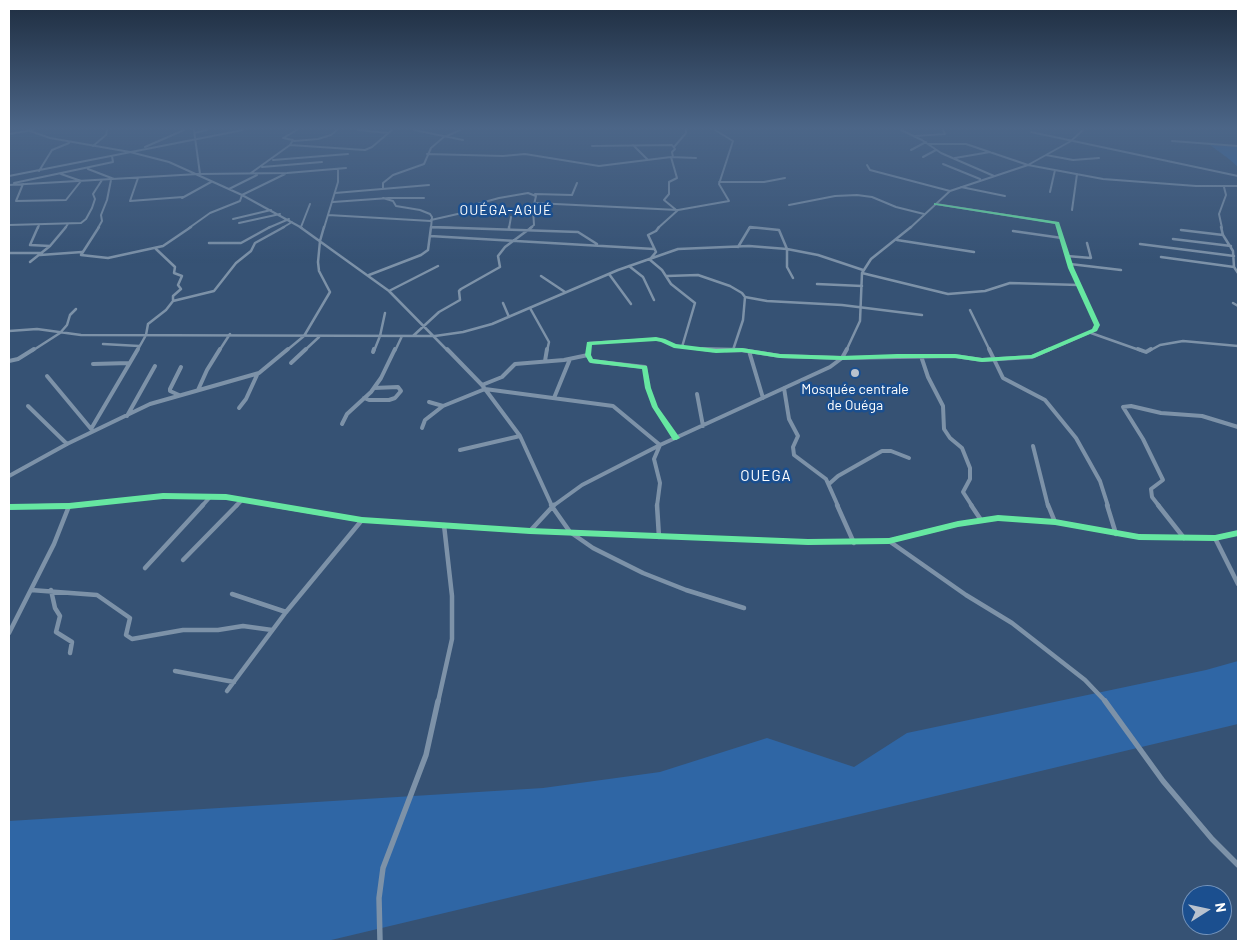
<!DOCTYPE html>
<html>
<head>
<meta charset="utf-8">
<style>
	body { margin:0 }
	#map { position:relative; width:1247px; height:950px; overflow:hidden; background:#365274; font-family:Barlow,sans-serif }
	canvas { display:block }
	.frame { position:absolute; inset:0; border:10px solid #fff; pointer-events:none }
	.north { position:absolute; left:1182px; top:885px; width:50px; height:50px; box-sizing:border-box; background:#1b4f8f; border:1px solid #7695bc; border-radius:50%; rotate:80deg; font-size:14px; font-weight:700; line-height:20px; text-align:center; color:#fff }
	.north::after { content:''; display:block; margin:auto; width:18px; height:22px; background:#b9c2ce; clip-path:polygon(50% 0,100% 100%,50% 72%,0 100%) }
</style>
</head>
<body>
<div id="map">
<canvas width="1247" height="950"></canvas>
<div class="frame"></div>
<div class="north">N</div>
</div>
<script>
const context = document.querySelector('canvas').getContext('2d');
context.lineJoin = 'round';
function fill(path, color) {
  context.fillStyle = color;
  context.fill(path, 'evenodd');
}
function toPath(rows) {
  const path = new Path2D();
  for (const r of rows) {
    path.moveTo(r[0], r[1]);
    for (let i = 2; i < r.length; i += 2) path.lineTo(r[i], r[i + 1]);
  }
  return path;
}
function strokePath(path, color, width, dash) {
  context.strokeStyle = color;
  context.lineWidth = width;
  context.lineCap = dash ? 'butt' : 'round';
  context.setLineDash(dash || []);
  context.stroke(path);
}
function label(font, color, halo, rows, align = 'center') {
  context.font = font + ' Barlow,sans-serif';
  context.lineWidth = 5;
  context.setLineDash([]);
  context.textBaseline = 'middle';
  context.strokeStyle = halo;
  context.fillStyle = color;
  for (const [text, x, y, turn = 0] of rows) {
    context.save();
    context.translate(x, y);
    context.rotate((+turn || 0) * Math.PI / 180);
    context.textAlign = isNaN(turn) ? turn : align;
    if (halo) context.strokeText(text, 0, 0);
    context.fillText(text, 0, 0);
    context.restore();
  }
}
fill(toPath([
	[1210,145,1238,146,1238,167,1229,159],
	[1238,661,1238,724,327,941,9,941,9,821,543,788,660,772,767,738,854,767,907,733,1206,670]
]), '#2f66a5');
strokePath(toPath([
	[27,130,50,138,130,152,169,162,242,195,302,228],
	[194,130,200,174],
	[358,130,388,133],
	[414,130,463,140],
	[901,130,922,140,941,153,994,176],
	[1031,132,1238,176],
	[194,133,207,130],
	[9,134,33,130],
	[447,136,460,130],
	[915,136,945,134,943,130],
	[294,141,318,139,331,135,337,130],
	[1172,141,1238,146],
	[928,144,966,144,1028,165,1103,179,1196,186,1238,186],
	[290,145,365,150,372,147,392,130],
	[633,145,648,160],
	[93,146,106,135,107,130],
	[592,146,672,145,675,149,672,152,673,157],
	[145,147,184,130],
	[674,147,686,133,686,130],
	[911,150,926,142],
	[427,154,503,156,525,154,599,166,671,157,696,158],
	[1046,155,1073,160,1099,158],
	[671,157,677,178,669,182,669,194,664,200,675,209],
	[923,157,936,150],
	[955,158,990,152],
	[273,160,348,154],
	[943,164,980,179],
	[867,165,870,170,950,191],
	[262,167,322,162],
	[88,169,114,179],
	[39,171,52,150,69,143],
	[251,173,290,145,293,140,283,138,297,130],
	[9,176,243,130],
	[138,178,130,201,183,197],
	[719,182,764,182,785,178],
	[14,183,113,162,112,156],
	[23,184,16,201,66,200,81,181,61,174],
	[9,185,198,174,287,173,346,168],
	[961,187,1005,196],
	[383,188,383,183,393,175,424,164,431,148,445,136],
	[229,189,257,175],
	[1050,192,1055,170],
	[335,193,429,185],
	[535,194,572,195,577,183],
	[182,198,211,182],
	[383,198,393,201,396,206,420,210,430,214,432,217,431,228],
	[333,202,389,198,424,198],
	[535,203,678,210],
	[936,204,1057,223,1059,228],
	[789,205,835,196,857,195,872,197,896,207,924,214],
	[1072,210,1077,174],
	[328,215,431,221],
	[233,219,271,210],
	[431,220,462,213,463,208,499,198,528,193,536,196,533,209,534,225,530,228],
	[239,223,280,214],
	[9,225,81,223,86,219,92,208,95,199,93,194,102,180],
	[301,227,310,204],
	[431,227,456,228],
	[38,228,39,225],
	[65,228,68,224],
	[98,228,102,221,101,215,107,200,111,180],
	[189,228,210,213,240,201,242,195,285,174],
	[268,228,289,219],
	[282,228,292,222],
	[324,228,338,182,338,169],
	[509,228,511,217],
	[658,228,678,210,729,201,719,184,733,141,715,130],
	[749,228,758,228],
	[910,228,950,191,1028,165,1071,141,1083,130],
	[1222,228,1219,214,1226,195,1224,187]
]), '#7d92a8', 2);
strokePath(toPath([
	[38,227,30,245,50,246],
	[99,227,81,255,108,258,163,246,191,227],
	[300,227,389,291,448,351],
	[431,227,578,232,597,244],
	[1221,227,1223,235,1233,251,1234,267,1238,273],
	[509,229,509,227],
	[1181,230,1223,235],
	[1013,231,1062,238],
	[430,236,654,249],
	[1173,239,1231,246],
	[897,240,974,252],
	[209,243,241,243,270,227],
	[1140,244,1234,256],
	[738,247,750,227,779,230,787,249,787,267,793,278],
	[9,253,42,253],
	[40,255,82,252],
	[1067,256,1091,258,1087,243],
	[1161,257,1234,267],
	[651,258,656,252,648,235,656,231,659,227],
	[649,259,662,270,671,284,695,303,682,347],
	[30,262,50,246,66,227],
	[1070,264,1121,270],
	[629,266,643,277,654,300],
	[862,273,948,294,985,291,1010,283,1079,285],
	[609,274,631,304],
	[369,275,421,255,428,250,431,227],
	[541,276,565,292],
	[667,276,698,275,730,286,742,293,745,297,743,320,733,350],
	[817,284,862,286],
	[389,291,438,266],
	[745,297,767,301,842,305,922,315],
	[173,301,214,291,236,263,251,251,255,243,284,227],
	[503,303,509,317],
	[1233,303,1238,306],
	[530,308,549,342,547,351],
	[970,310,990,351],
	[9,331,37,329,81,335,435,336,463,332,492,324,618,270,678,249,749,246,787,249,818,255,863,270],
	[1091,333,1142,351],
	[413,336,439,312,460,300,459,291,461,289,500,267,498,256,505,247,532,227],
	[103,344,139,346],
	[32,351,60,333,67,325,70,315,76,309],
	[137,351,146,335,148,324,166,310,173,301,173,296,181,289,178,285,182,276,174,273,175,267,156,249],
	[219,351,230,334],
	[286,351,304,336,330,292,319,271,318,262,320,241,324,227],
	[304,351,319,337],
	[374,351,380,336,385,313],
	[395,351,402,336],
	[588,351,589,343,656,339,663,340,674,346,713,351],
	[726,351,746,351],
	[846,351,860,321,862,273,871,259,911,227],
	[1047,351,1095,330,1097,325,1071,268,1058,227],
	[1149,351,1160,345,1183,341,1238,346]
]), '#7d92a8', 2.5);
strokePath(toPath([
	[447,349,482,385,520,436,552,506],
	[588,349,588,355,591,361,645,367,648,388,655,407,676,438],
	[702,349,742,350,780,356,842,358,955,356,982,360,1032,357,1050,349],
	[989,349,1003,378,1045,400,1076,438,1100,481,1108,506],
	[1138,349,1146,352,1151,349],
	[749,351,763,398],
	[373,352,374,349],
	[921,356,928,377,943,406,944,429,950,438,962,448,970,468,970,479,963,492,972,506],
	[9,361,18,359,34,349],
	[545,361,547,349],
	[291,363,306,349],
	[93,364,129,363],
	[47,376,92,430],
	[482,385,502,377,515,364,564,360,588,355],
	[784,388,789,419,798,436,793,447,794,455,826,479,838,506],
	[198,390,207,370,220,349],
	[697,394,703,426],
	[179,395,170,391,170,389,181,367],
	[364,398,369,400,389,400,395,398,401,391,398,387,374,388],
	[554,398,570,359],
	[429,402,443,406],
	[28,406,67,444],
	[239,408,246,399,257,375],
	[127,416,155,366],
	[342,424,347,414,371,392,381,378,395,349],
	[422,428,425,420,443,406,485,389,613,406,660,445,654,459,660,483,657,506],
	[91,429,138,349],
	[1033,446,1048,506],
	[460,450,520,436],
	[9,476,67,444,150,404,259,373,288,349],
	[829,484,838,476,882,451,891,451,909,458],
	[70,506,163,496,226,497,279,506],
	[202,506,210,497],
	[236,506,243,499],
	[553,506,582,485,660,445,830,367,842,358,847,349],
	[1159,506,1152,497,1151,489,1163,480,1143,439,1123,407,1131,406,1161,413,1202,416,1238,427]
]), '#7d92a8', 4);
strokePath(toPath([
	[271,505,362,520,530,531,808,542,889,541,958,524,998,518,1055,522,1139,537,1215,538,1238,533],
	[551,505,570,532,593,548,643,573,686,590,744,608],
	[657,505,659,537],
	[837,505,854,543],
	[971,505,981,520],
	[1048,505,1055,522],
	[1107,505,1116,534],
	[1158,505,1184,538],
	[9,507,82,505],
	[530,531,554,505],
	[1215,538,1238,584],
	[889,541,966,595,1012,623,1085,680,1106,702],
	[183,560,237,505],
	[145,568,203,505],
	[31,590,97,595,130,618,126,635,132,639,183,630,218,630,243,626,272,630],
	[51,590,55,608,60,616,56,632,72,642,70,653],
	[232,594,286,612],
	[9,633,54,544,69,506],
	[175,671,234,682],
	[227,691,286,612,362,520],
	[438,702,452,639,452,596,444,525]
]), '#7d92a8', 4.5);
strokePath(toPath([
	[1105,701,1163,781,1212,839,1238,865],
	[380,941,379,898,383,868,426,755,438,701]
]), '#7d92a8', 5.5);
fill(toPath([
	[934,203,1059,222,1074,268,1100,325,1097,331,1034,358,982,362,955,358,897,358,842,360,780,358,742,352,716,353,674,348,661,342,656,341,592,345,591,355,593,359,647,366,651,388,658,407,680,438,676,440,673,440,652,407,645,388,642,369,591,363,589,362,585,355,587,342,656,337,665,339,676,344,716,349,742,348,780,354,842,356,897,354,955,354,982,358,1031,355,1092,329,1094,325,1068,268,1055,224,936,205,934,205,934,203],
	[163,493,226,494,362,517,530,528,808,539,889,538,958,521,998,515,1055,519,1139,534,1215,535,1238,530,1238,536,1215,541,1139,540,1055,525,998,521,958,527,889,544,808,545,530,534,362,523,226,500,163,499,69,509,9,510,9,504,69,503,163,493]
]), '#66e7a1');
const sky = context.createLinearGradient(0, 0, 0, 263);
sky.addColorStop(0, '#1e2d40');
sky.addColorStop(0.49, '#4c6688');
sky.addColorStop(1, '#4c668800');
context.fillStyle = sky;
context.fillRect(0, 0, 1247, 263);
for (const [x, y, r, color] of [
	[855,373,5,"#b9c2ce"]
]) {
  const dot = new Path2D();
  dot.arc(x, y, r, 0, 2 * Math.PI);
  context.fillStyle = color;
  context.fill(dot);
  strokePath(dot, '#1b4f8f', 2);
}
context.letterSpacing = '1px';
label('14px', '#fff', '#1b4f8f', [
	["OUÉGA-AGUÉ",506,210]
]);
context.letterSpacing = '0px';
label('14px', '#fff', '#1b4f8f', [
	["Mosquée centrale",855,389],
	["de Ouéga",855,405]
]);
context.letterSpacing = '1px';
label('15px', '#fff', '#1b4f8f', [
	["OUEGA",766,476]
]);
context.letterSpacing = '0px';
</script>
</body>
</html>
